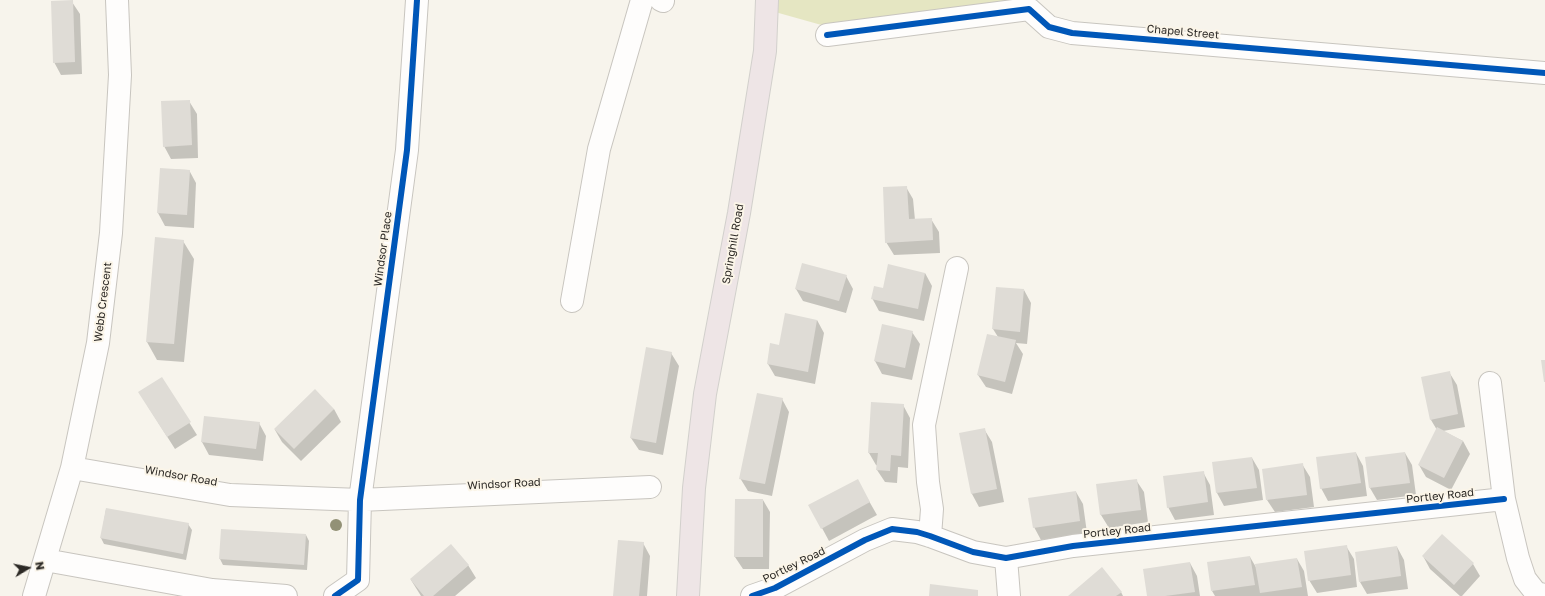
<!DOCTYPE html>
<html>
<head>
<meta charset="utf-8">
<style>
	body { margin:0 }
	#map { position:relative; width:1545px; height:596px; overflow:hidden; background:#f7f4ec; font-family:"Golos Text",sans-serif }
	canvas { display:block }
	.north { position:absolute; left:8px; top:548px; width:40px; height:40px; -webkit-text-stroke:3px #fbf5e8; paint-order:stroke; rotate:80deg; font-size:11px; font-weight:700; line-height:16px; text-align:center; color:#2c2925 }
	.north::after { content:''; display:block; margin:auto; width:14px; height:18px; background:#2c2925; clip-path:polygon(50% 0,100% 100%,50% 72%,0 100%) }
</style>
</head>
<body>
<div id="map">
<canvas width="1545" height="596"></canvas>
<div class="north">N</div>
</div>
<script>
const context = document.querySelector('canvas').getContext('2d');
context.lineJoin = 'round';
function fill(path, color) {
  context.fillStyle = color;
  context.fill(path, 'evenodd');
}
function toPath(rows) {
  const path = new Path2D();
  for (const r of rows) {
    path.moveTo(r[0], r[1]);
    for (let i = 2; i < r.length; i += 2) path.lineTo(r[i], r[i + 1]);
  }
  return path;
}
function strokePath(path, color, width, dash) {
  context.strokeStyle = color;
  context.lineWidth = width;
  context.lineCap = dash ? 'butt' : 'round';
  context.setLineDash(dash || []);
  context.stroke(path);
}
function label(font, color, halo, rows, align = 'center') {
  context.font = font + ' "Golos Text",sans-serif';
  context.lineWidth = 4;
  context.setLineDash([]);
  context.textBaseline = 'middle';
  context.strokeStyle = halo;
  context.fillStyle = color;
  for (const [text, x, y, turn = 0] of rows) {
    context.save();
    context.translate(x, y);
    context.rotate((+turn || 0) * Math.PI / 180);
    context.textAlign = isNaN(turn) ? turn : align;
    if (halo) context.strokeText(text, 0, 0);
    context.fillText(text, 0, 0);
    context.restore();
  }
}
fill(toPath([
	[768,0,1027,0,825,26,768,10]
]), '#e5e6c2');
fill(toPath([
	[72,2,80,14,82,74,61,75,54,62],
	[189,101,197,114,198,158,171,159,164,146],
	[161,169,189,170,196,183,194,228,165,226,158,213],
	[906,187,913,199,915,220,931,219,939,232,940,253,894,255,886,242],
	[183,241,194,259,184,362,157,360,147,342],
	[925,273,932,286,924,321,879,311,872,298,884,289],
	[846,276,853,289,846,313,803,301,796,289],
	[1024,290,1031,303,1027,344,1016,343,1023,354,1012,394,986,387,978,375,998,337,993,329],
	[817,320,824,333,815,384,775,376,768,364],
	[912,332,920,344,912,380,882,374,875,361],
	[671,353,679,366,663,455,639,450,631,438],
	[1449,372,1457,385,1465,427,1443,431,1463,441,1470,454,1451,490,1426,477,1419,465,1437,430,1431,420],
	[162,379,197,435,175,449,147,405],
	[782,399,789,412,772,496,748,491,740,478],
	[903,405,910,418,908,468,898,467,897,483,885,482,877,470,878,466,876,465,869,453],
	[334,409,341,422,301,461,282,442,275,430],
	[259,423,266,436,263,461,209,455,202,442],
	[984,429,992,442,1004,502,979,507,972,494,960,434],
	[1356,453,1363,466,1367,496,1328,501,1321,488],
	[1405,453,1412,465,1416,495,1377,500,1370,488],
	[1252,458,1259,470,1263,500,1224,506,1217,493,1213,463],
	[1302,464,1310,477,1314,507,1275,512,1267,500],
	[1203,472,1210,485,1214,515,1175,520,1168,507],
	[857,480,877,515,829,541,822,528],
	[1136,480,1144,492,1148,522,1109,528,1101,515,1097,485],
	[1076,492,1083,504,1087,533,1041,540,1034,527],
	[763,500,770,512,769,569,743,569,735,557],
	[106,509,188,524,192,530,186,560,104,544,101,538],
	[306,535,309,541,307,570,223,565,220,559],
	[643,543,650,556,647,596,614,596],
	[1346,546,1354,559,1357,587,1317,593,1309,580],
	[1397,547,1404,560,1408,589,1367,594,1360,582],
	[1423,556,1473,564,1480,576,1462,596,1460,596,1430,569],
	[1250,557,1257,569,1297,559,1304,571,1308,596,1215,596,1212,591],
	[1190,563,1197,576,1200,596,1148,596],
	[468,565,476,578,455,596,421,596,411,580],
	[1121,592,1123,596,1069,596]
]), '#0003');
fill(toPath([
	[73,0,75,62,53,63,51,1],
	[190,100,192,145,163,147,161,101],
	[160,168,190,170,187,215,157,213],
	[907,186,909,219,932,218,933,240,885,243,883,187],
	[155,237,184,240,174,344,146,342],
	[802,263,847,275,839,301,795,289],
	[888,264,925,273,918,309,871,299,874,286,883,288],
	[996,287,1024,289,1020,332,992,329],
	[785,313,817,320,808,372,767,364,770,343,779,345],
	[882,324,913,331,905,368,874,361],
	[987,334,1016,340,1005,382,977,375],
	[646,347,672,352,656,443,630,438],
	[1541,360,1545,360,1545,382,1544,382],
	[1450,371,1458,414,1430,420,1421,377],
	[162,377,191,422,167,437,138,392],
	[315,389,334,409,294,449,274,429],
	[757,393,783,398,765,484,739,479],
	[871,402,904,404,901,456,891,455,890,471,876,470,878,453,868,453],
	[204,416,260,422,256,449,201,442],
	[1437,427,1463,441,1444,478,1418,465],
	[985,428,997,489,971,494,959,433],
	[1356,452,1361,483,1320,489,1316,457],
	[1405,452,1410,483,1369,488,1365,457],
	[1252,457,1257,488,1216,493,1212,462],
	[1303,463,1307,495,1266,500,1262,469],
	[1204,471,1208,502,1167,508,1163,476],
	[858,479,870,502,821,529,808,505],
	[1137,479,1141,510,1100,515,1096,484],
	[1076,491,1080,521,1033,528,1028,498],
	[735,499,763,499,763,557,734,557],
	[106,508,189,523,183,554,100,538],
	[221,529,306,534,304,565,219,559],
	[1442,534,1474,563,1454,585,1422,556],
	[618,540,644,542,639,596,613,596],
	[451,544,469,565,433,596,424,596,410,579],
	[1347,545,1351,575,1308,581,1304,551],
	[1397,546,1401,576,1359,582,1355,552],
	[1250,556,1255,585,1211,591,1207,562],
	[1297,558,1302,587,1260,593,1255,564],
	[1190,562,1195,592,1165,596,1147,596,1143,569],
	[1102,567,1122,592,1116,596,1068,596],
	[930,584,978,590,978,596,929,596]
]), '#dfdcd6');
const minor = toPath([
	[661,0,663,1],
	[827,35,1029,9,1049,27,1072,33,1545,73],
	[572,301,599,149,642,0],
	[1490,383,1504,499,1518,558,1525,579,1536,593,1545,595],
	[72,468,230,495,360,500,650,487],
	[930,536,932,509,928,482,924,425,957,268],
	[1006,558,1009,596],
	[45,560,212,590,286,596],
	[34,596,72,468,98,343,111,233,120,75,117,0],
	[335,596,358,580,360,500,407,150,417,0],
	[752,596,775,588,865,540,892,529,917,532,930,536,973,552,1006,558,1073,546,1504,499]
]);
const major = toPath([
	[688,596,694,488,705,394,739,213,765,51,767,0]
]);
strokePath(minor, '#c8c5bf', 24);
strokePath(major, '#d2d0cc', 24);
strokePath(minor, '#fefdfc', 22);
strokePath(major, '#eee5e6', 22);
strokePath(toPath([
	[827,35,1029,9,1049,27,1072,33,1545,73],
	[335,596,358,580,360,500,407,150,417,0],
	[752,596,775,588,865,540,892,529,917,532,930,536,973,552,1006,558,1073,546,1504,499]
]), '#0057b8', 6);
context.fillStyle = '#929176';
for (const [x, y] of [
	[336,525]
]) {
  context.beginPath();
  context.arc(x, y, 6, 0, 2 * Math.PI);
  context.fill();
}
label('11px', '#2c2925', '#fbf5e8', [
	["Chapel Street",1183,32,5],
	["Springhill Road",733,244,-80],
	["Windsor Place",383,249,-82],
	["Webb Crescent",103,302,-83],
	["Windsor Road",181,476,10],
	["Windsor Road",504,484,-3],
	["Portley Road",1440,496,-6],
	["Portley Road",1117,531,-6],
	["Portley Road",794,565,-26]
]);
</script>
</body>
</html>
